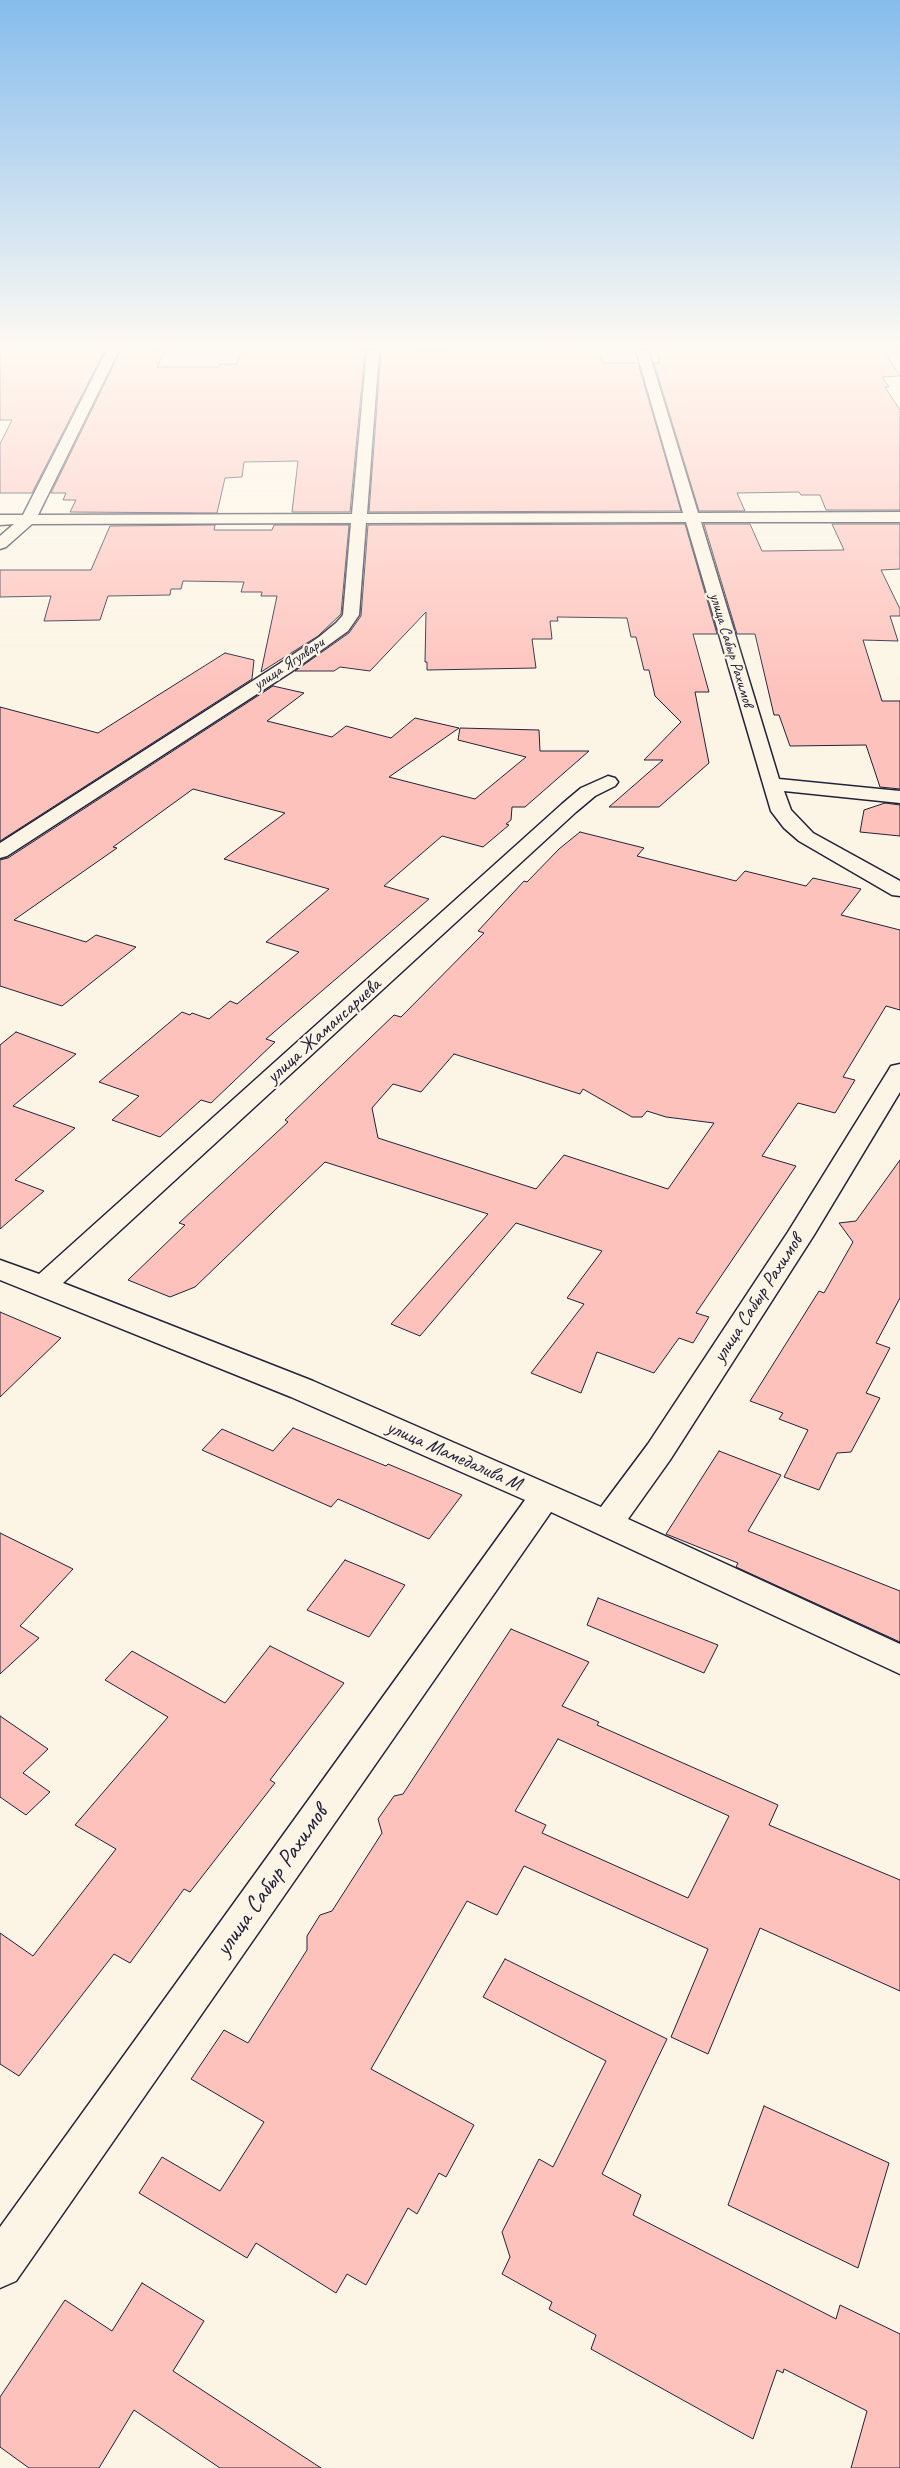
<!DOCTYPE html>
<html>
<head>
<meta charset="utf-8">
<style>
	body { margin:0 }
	canvas { display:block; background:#fcf5e5 }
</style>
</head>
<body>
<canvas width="900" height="2468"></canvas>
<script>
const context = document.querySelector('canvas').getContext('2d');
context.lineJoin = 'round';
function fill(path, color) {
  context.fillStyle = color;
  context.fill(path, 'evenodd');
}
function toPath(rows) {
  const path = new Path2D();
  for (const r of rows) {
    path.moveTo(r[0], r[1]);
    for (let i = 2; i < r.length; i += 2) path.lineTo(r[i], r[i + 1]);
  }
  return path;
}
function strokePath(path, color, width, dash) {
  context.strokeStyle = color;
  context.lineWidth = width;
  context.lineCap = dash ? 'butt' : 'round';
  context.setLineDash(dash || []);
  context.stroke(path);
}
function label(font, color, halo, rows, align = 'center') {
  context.font = font + ' Caveat,sans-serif';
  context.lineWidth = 4.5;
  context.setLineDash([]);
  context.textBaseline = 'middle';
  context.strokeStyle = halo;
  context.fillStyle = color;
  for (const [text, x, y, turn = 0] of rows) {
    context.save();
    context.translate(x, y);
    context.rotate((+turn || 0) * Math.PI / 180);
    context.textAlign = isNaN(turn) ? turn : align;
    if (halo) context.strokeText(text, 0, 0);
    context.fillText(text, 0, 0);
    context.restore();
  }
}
const building = toPath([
	[0,350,105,350,32,493,0,493,0,444,12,420,0,420,0,350],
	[121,350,165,351,157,367,219,367,220,364,237,364,241,351,365,351,350,512,292,512,298,461,244,462,242,477,225,478,217,513,70,512,76,500,63,500,66,493,51,493,121,350],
	[599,350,603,363,638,363,681,511,369,512,381,351,599,350],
	[658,350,883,350,900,376,882,377,889,387,885,387,900,410,900,510,826,510,820,495,801,495,799,492,737,493,745,511,699,511,654,363,659,363,658,350],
	[685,524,717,634,693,634,709,692,695,692,709,763,659,807,609,807,663,760,644,760,681,722,655,696,649,670,644,670,636,637,631,637,627,618,557,617,558,621,550,621,552,639,532,639,536,668,427,670,427,662,425,662,426,612,370,671,340,667,334,671,295,671,349,633,361,616,368,525,685,524],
	[704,524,750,524,762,551,844,550,832,524,900,524,900,569,881,570,900,609,900,616,890,616,898,641,863,640,882,701,900,701,900,789,880,787,866,745,790,746,779,715,774,715,755,634,737,634,704,524],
	[215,525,214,530,272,530,274,525,349,525,341,614,318,636,261,672,277,596,261,596,262,592,241,592,244,582,183,581,181,589,171,589,170,595,108,596,100,620,44,621,51,596,0,597,0,570,91,570,110,526,215,525],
	[225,653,254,660,252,679,0,841,0,707,98,733,225,653],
	[273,686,304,693,267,721,332,737,346,726,391,738,415,718,459,728,389,777,475,799,526,757,458,740,460,728,539,730,540,751,589,751,525,807,512,807,511,820,506,824,509,825,483,847,442,836,384,886,429,899,266,1039,275,1042,211,1103,201,1100,160,1137,112,1120,139,1096,99,1082,182,1012,190,1015,192,1013,209,1019,230,1001,237,1004,299,952,266,942,329,889,224,859,285,813,193,789,113,847,117,848,14,920,86,942,96,935,136,947,62,1006,0,986,0,860,8,858,273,686],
	[885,803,900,805,900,836,860,832,864,810,885,803],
	[580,832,644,848,637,856,736,881,745,871,806,886,813,878,861,889,841,915,900,930,900,1010,886,1006,843,1077,855,1080,835,1113,798,1103,762,1156,796,1166,696,1313,709,1317,693,1343,679,1338,654,1373,597,1352,581,1393,531,1373,584,1304,567,1298,602,1251,516,1223,420,1336,391,1324,488,1214,325,1162,195,1287,170,1297,128,1280,185,1225,179,1223,288,1122,285,1120,319,1087,394,1015,401,1017,484,933,478,931,524,881,527,882,559,849,580,832],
	[454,1054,580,1094,583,1089,632,1117,642,1117,647,1111,666,1117,714,1123,668,1189,564,1155,536,1189,378,1138,372,1108,393,1084,421,1092,454,1054],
	[16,1032,76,1054,13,1106,75,1128,15,1180,44,1191,0,1229,0,1045,16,1032],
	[900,1160,900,1298,876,1343,890,1348,866,1393,880,1398,851,1452,837,1453,819,1490,784,1477,808,1430,779,1419,783,1413,750,1401,819,1291,824,1293,853,1242,839,1223,856,1221,900,1160],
	[0,1312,61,1338,0,1397,0,1312],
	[293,1428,386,1466,388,1464,462,1495,429,1539,338,1499,331,1507,202,1450,222,1429,273,1451,293,1428],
	[719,1451,781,1475,748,1531,900,1591,900,1642,736,1567,738,1563,666,1534,719,1451],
	[0,1533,73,1569,20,1626,39,1638,0,1674,0,1533],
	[345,1560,405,1585,369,1637,307,1610,345,1560],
	[598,1598,718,1645,704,1673,587,1625,598,1598],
	[511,1629,589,1662,562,1706,599,1722,597,1725,778,1805,769,1825,900,1880,900,1991,760,1928,708,2054,671,2037,708,1949,524,1866,497,1915,467,1901,371,2069,474,2125,446,2177,439,2173,417,2214,408,2208,366,2285,347,2274,336,2293,256,2243,247,2258,139,2193,162,2157,220,2191,264,2122,191,2079,224,2030,248,2043,307,1950,307,1936,320,1915,332,1911,382,1833,378,1819,394,1796,403,1794,511,1629],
	[558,1739,729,1816,688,1898,542,1833,546,1825,515,1811,558,1739],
	[270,1646,344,1683,270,1780,275,1783,190,1892,184,1889,130,1963,114,1954,19,2076,0,2064,0,1933,33,1956,116,1849,75,1825,168,1717,105,1680,132,1651,225,1703,270,1646],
	[0,1716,48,1749,23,1773,50,1792,26,1815,0,1797,0,1716],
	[505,1959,667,2039,602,2174,641,2195,633,2215,836,2319,840,2305,900,2334,900,2468,851,2468,867,2411,784,2369,783,2373,777,2370,753,2439,591,2349,596,2335,549,2309,552,2302,502,2274,510,2257,502,2232,539,2159,553,2167,606,2061,483,1997,505,1959],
	[764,2106,889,2163,858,2268,728,2205,764,2106],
	[142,2283,204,2321,173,2371,321,2468,220,2468,134,2410,99,2468,29,2468,0,2447,0,2397,65,2300,112,2331,142,2283]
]);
fill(building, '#fec2bc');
strokePath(building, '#22223b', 1);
const street = toPath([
	[107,350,119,350,38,515,352,514,367,350,379,350,367,514,683,513,636,350,648,350,698,513,900,512,900,522,701,522,779,779,900,791,900,803,784,791,791,810,813,833,900,881,900,896,892,895,799,841,784,828,771,811,686,522,366,523,359,615,348,631,291,672,7,856,0,858,0,843,279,664,319,637,336,623,343,615,351,523,32,524,6,547,0,549,0,536,14,524,0,525,0,515,23,515,107,350],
	[608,776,615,778,618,782,615,786,595,796,576,812,63,1283,313,1381,601,1507,648,1444,788,1232,888,1071,891,1066,900,1064,900,1092,814,1235,670,1460,628,1519,900,1644,900,1674,551,1512,16,2281,0,2288,0,2227,525,1500,291,1397,0,1280,0,1260,39,1274,562,804,581,788,608,776]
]);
strokePath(street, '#22223b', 3);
fill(street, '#fcf5e5');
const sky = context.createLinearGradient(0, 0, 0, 696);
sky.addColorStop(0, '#86bcec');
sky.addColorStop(0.5, '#fefaf3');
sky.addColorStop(1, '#fefaf300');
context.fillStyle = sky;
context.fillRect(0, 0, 900, 696);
label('16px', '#22223b', '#fcf5e5', [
	["улица Сабыр Рахимов",731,650,73],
	["улица Ягулвари",289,664,-34]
]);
label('20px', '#22223b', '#fcf5e5', [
	["улица Жамансариева",324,1031,-42],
	["улица Сабыр Рахимов",758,1299,-57],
	["улица Мамедалива М",454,1456,24]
]);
label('24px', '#22223b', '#fcf5e5', [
	["улица Сабыр Рахимов",272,1881,-55]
]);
</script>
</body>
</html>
